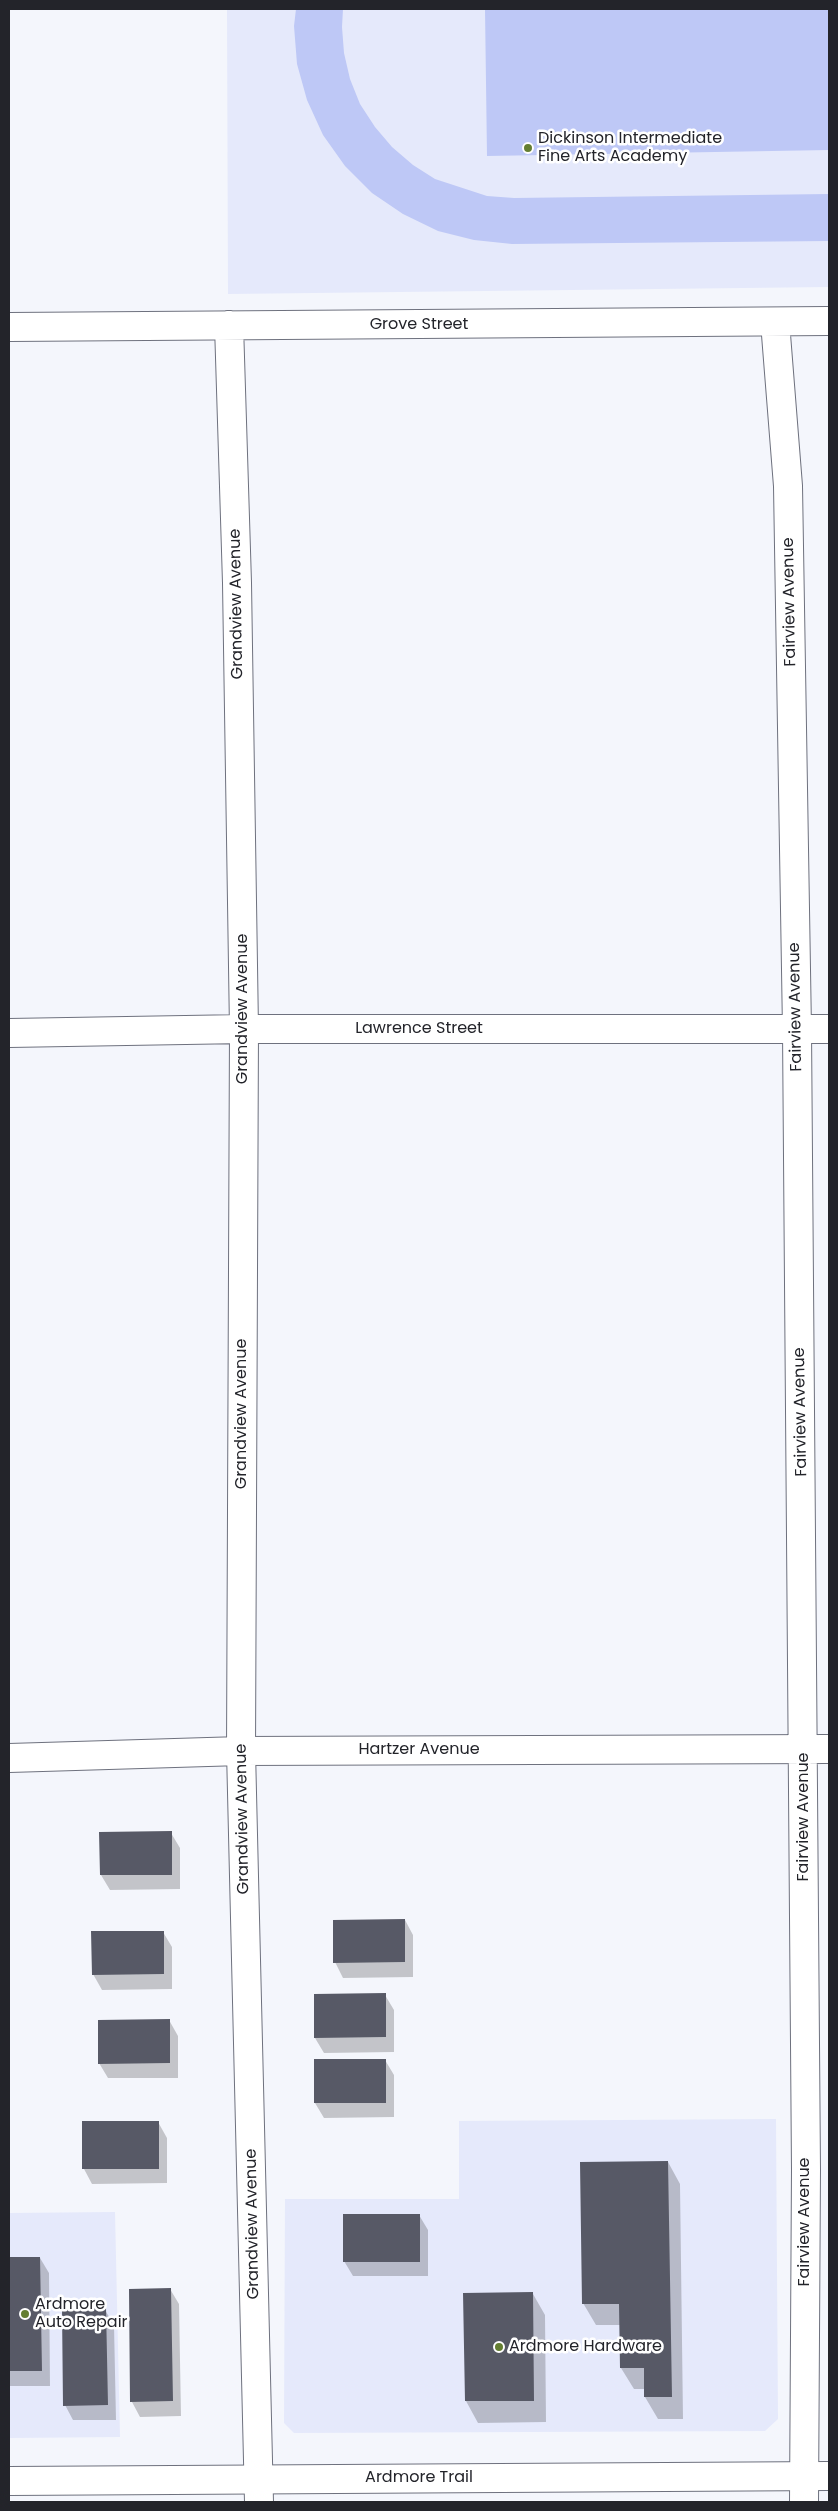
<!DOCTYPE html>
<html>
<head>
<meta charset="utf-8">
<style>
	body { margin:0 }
	#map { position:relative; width:838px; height:2511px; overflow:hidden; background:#f4f6fc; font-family:Poppins,sans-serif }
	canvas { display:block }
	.frame { position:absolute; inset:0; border:10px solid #23242a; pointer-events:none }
</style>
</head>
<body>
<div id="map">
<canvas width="838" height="2511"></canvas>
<div class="frame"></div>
</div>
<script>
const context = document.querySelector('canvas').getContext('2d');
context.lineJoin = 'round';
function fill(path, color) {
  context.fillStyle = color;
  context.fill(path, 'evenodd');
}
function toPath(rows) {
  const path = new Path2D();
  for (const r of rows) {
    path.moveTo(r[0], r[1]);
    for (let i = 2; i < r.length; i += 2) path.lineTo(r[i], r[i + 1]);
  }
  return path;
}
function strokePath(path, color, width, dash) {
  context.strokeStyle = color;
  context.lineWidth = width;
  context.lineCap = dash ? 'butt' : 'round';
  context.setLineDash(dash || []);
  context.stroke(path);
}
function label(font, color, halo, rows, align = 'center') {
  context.font = font + ' Poppins,sans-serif';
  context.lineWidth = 5;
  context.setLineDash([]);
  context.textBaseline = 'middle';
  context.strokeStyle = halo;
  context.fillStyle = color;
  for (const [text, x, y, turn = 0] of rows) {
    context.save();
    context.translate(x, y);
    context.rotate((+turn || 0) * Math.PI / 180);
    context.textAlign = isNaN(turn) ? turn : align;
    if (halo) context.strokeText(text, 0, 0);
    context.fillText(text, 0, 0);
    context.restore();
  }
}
fill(toPath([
	[227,9,829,9,829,287,228,294],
	[776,2119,778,2419,765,2431,294,2433,284,2423,285,2199,459,2199,459,2121],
	[115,2212,120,2437,9,2438,9,2213]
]), '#e5e9fb');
fill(toPath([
	[296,9,343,9,342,27,344,53,350,79,360,104,375,127,392,147,413,165,435,179,487,196,514,198,829,194,829,241,512,244,474,240,438,231,403,214,372,193,345,166,323,135,307,100,297,64,294,26],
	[485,9,829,9,829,150,487,156]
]), '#bec8f6');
fill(toPath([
	[171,1833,180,1848,180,1889,110,1890,101,1875],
	[405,1920,413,1935,413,1977,343,1978,335,1962],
	[163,1932,172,1947,172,1989,102,1990,93,1974],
	[385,1995,394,2010,394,2052,324,2053,315,2038],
	[169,2020,178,2036,178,2078,108,2078,99,2063],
	[385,2060,394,2075,394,2117,324,2118,315,2103],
	[158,2122,167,2138,167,2183,92,2184,84,2169],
	[668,2162,680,2184,683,2419,658,2419,645,2397,645,2389,634,2389,621,2368,620,2325,596,2325,583,2303],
	[419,2215,428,2230,428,2276,353,2276,344,2261],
	[40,2258,49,2273,50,2386,9,2386,9,2259],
	[170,2289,179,2304,181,2416,140,2417,132,2402],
	[533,2294,545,2315,546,2422,478,2423,466,2401,464,2295],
	[105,2310,114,2325,116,2420,73,2420,65,2405]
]), '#0003');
fill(toPath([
	[172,1831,172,1875,100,1875,99,1832],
	[405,1919,405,1962,333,1963,333,1920],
	[91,1931,164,1931,164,1974,92,1975],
	[386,1993,386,2037,314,2038,314,1994],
	[170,2019,170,2063,98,2064,98,2020],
	[314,2059,386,2059,386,2103,314,2103],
	[82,2121,159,2121,159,2169,82,2169],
	[668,2161,672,2397,644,2397,644,2368,620,2368,619,2304,582,2304,580,2162],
	[343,2214,420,2214,420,2262,343,2262],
	[9,2257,40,2257,42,2371,9,2371],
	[171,2288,173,2401,130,2402,129,2289],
	[533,2292,534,2401,465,2401,463,2293],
	[106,2308,108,2405,63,2406,62,2309]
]), '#575966');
const minor = toPath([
	[775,322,788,486,797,1030,806,2169,804,2502],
	[229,325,237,583,244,1029,241,1751,259,2502],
	[9,327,829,321],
	[9,1033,244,1029,829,1029],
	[9,1758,241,1751,829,1749]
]);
const tertiary = toPath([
	[9,2481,829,2476]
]);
strokePath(minor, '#6e717e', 30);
strokePath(tertiary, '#6e717e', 30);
strokePath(minor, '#fff', 28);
strokePath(tertiary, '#fff', 28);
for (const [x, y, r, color] of [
	[528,148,5,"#647e32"],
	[25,2314,5,"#647e32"],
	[499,2347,5,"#647e32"]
]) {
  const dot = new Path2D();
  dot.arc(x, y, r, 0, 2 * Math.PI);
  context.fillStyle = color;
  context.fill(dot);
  strokePath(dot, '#fff', 2);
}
label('16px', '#23242a', '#fff', [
	["Dickinson Intermediate",538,139],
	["Fine Arts Academy",538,157],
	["Ardmore",35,2305],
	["Auto Repair",35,2323],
	["Ardmore Hardware",509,2347]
], 'left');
label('16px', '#23242a', '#fff', [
	["Grove Street",419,325],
	["Fairview Avenue",790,602,-91],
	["Grandview Avenue",237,604,-91],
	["Fairview Avenue",796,1007,-91],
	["Grandview Avenue",243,1009,-90],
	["Lawrence Street",419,1029],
	["Fairview Avenue",801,1412,-91],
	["Grandview Avenue",242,1414,-90],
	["Hartzer Avenue",419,1750],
	["Fairview Avenue",804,1817,-90],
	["Grandview Avenue",243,1819,-91],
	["Fairview Avenue",805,2222,-90],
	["Grandview Avenue",253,2224,-91],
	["Ardmore Trail",419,2478]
]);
</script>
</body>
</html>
